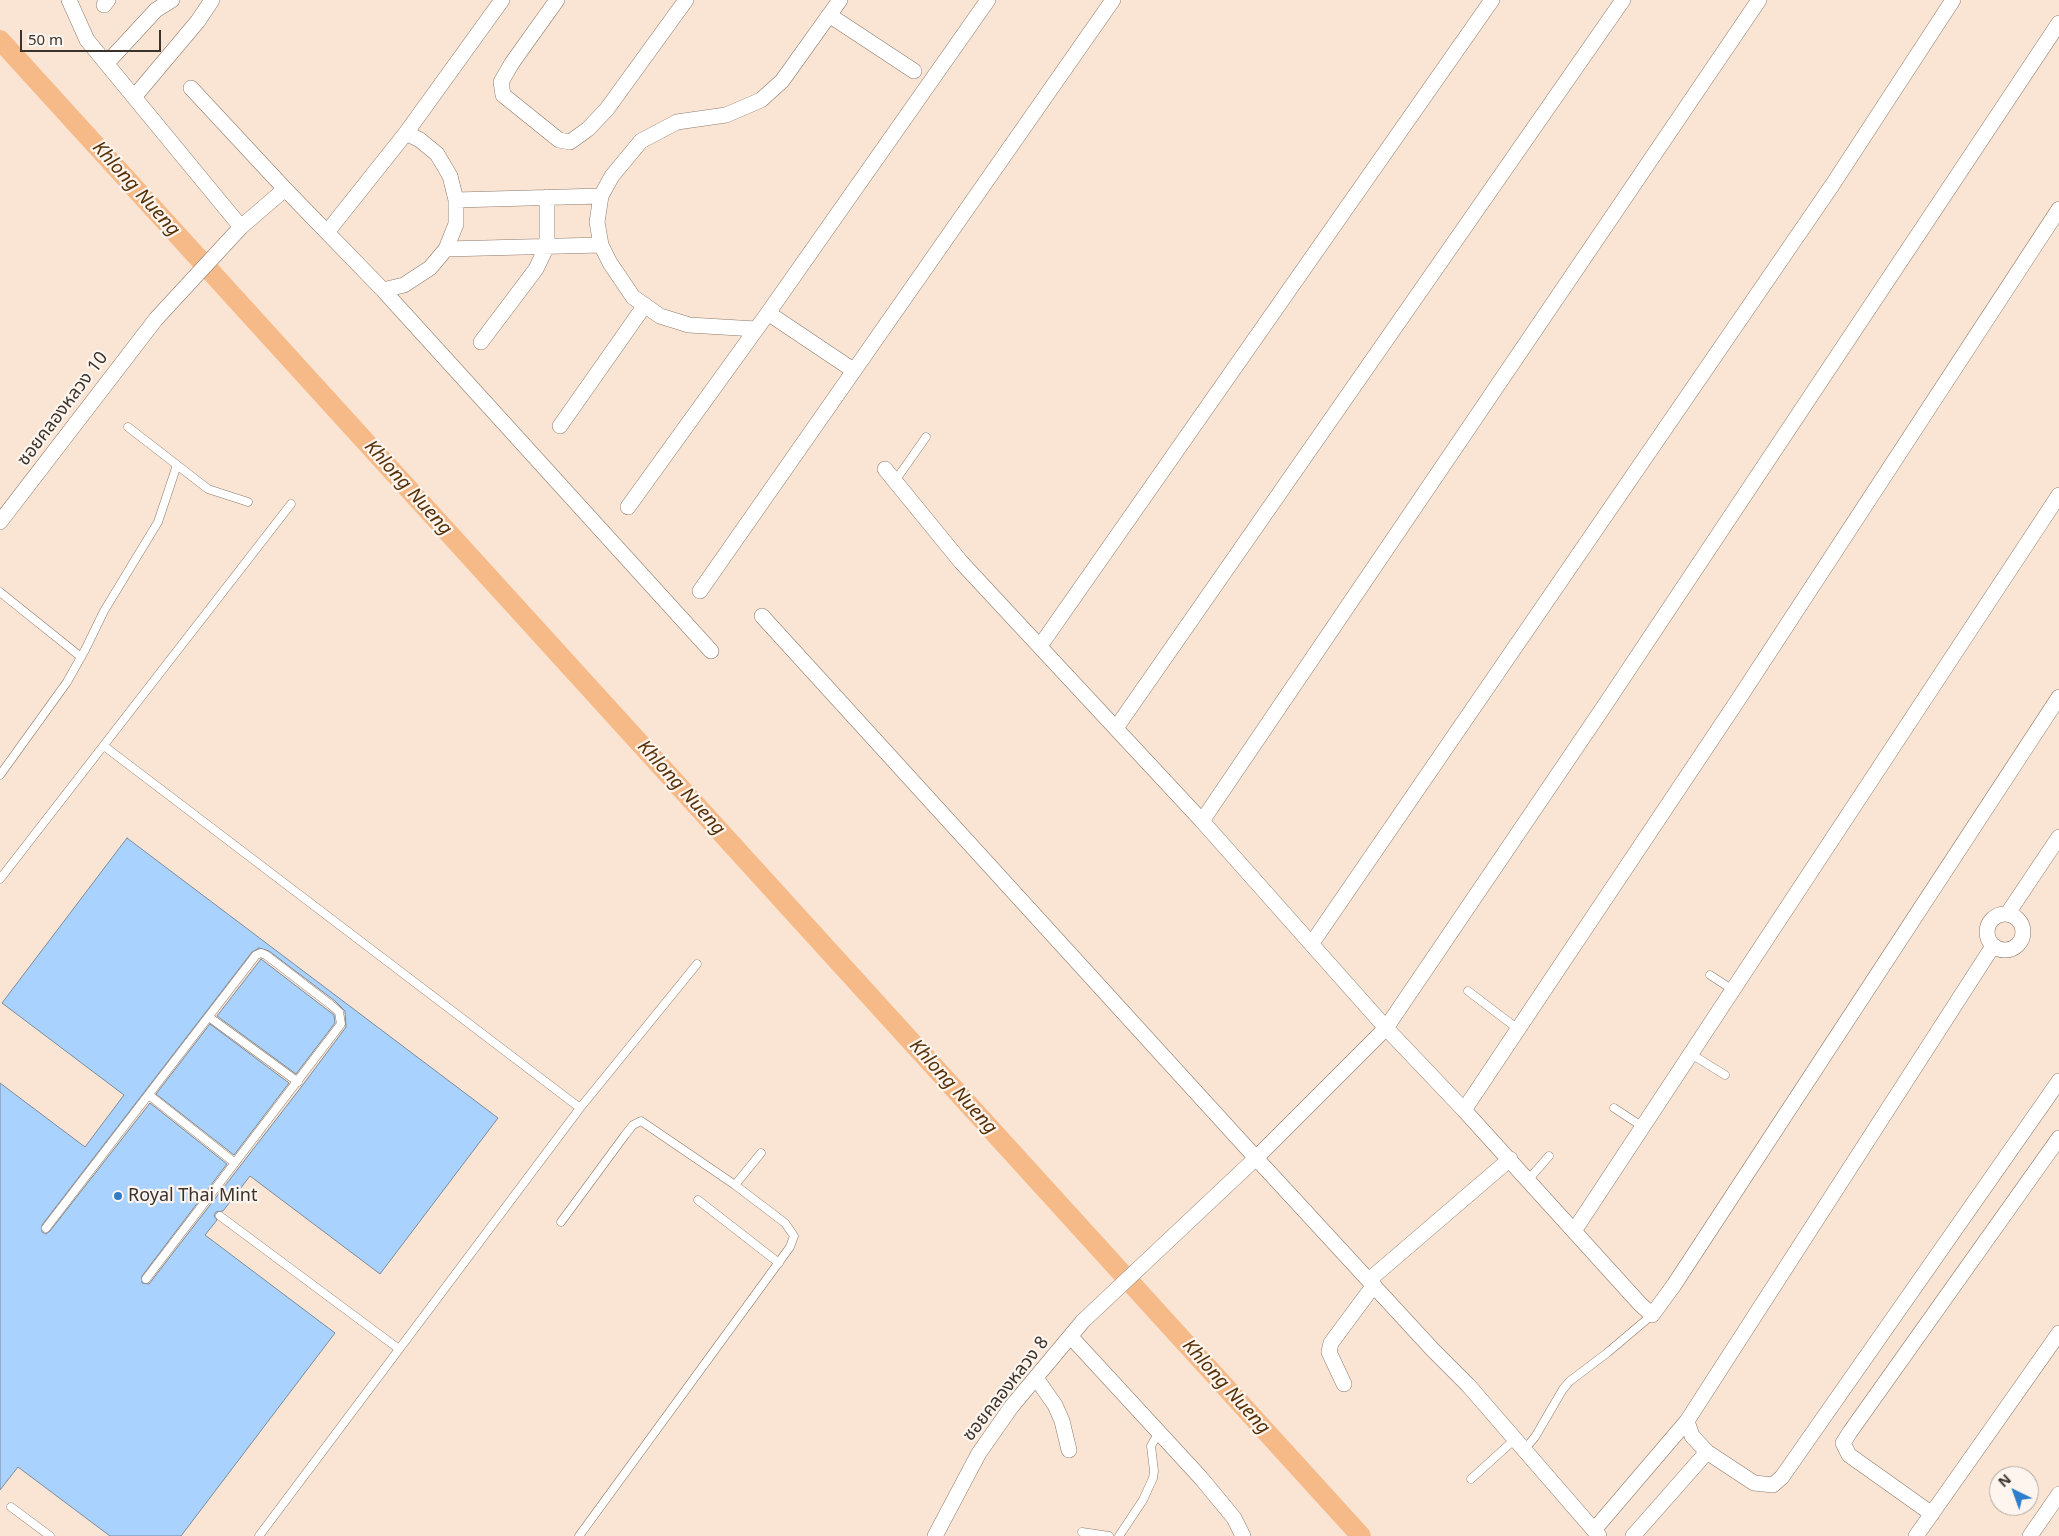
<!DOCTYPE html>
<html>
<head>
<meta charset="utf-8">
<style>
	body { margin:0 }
	#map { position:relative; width:2059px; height:1536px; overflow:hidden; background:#fae5d4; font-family:"Noto Sans",sans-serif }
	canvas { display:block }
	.north { position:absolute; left:1989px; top:1466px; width:50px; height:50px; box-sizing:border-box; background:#fdf5ee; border:1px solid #afa7a0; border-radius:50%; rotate:318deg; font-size:14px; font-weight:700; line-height:20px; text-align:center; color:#3a322c }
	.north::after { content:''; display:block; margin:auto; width:18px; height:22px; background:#2c7dcc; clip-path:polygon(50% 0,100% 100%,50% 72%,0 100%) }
	.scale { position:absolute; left:20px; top:30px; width:141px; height:22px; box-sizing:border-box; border:2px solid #3a322c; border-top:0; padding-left:6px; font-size:15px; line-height:18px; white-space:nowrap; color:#3a322c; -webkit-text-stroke:4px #fdf5ee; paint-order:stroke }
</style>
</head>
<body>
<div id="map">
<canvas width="2059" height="1536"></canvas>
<div class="north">N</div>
<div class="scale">50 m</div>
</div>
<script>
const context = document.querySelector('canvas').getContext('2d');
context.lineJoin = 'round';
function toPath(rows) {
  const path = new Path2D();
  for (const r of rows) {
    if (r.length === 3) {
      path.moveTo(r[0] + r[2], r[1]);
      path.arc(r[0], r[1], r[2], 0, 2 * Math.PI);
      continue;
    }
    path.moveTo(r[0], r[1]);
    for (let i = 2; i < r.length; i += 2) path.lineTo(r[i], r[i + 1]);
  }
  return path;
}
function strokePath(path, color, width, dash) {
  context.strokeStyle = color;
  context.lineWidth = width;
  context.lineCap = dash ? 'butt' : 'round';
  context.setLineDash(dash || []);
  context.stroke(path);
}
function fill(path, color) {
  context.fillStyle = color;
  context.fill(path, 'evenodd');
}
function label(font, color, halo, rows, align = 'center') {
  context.font = font + ' "Noto Sans","Noto Sans Thai",sans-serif';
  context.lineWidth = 4.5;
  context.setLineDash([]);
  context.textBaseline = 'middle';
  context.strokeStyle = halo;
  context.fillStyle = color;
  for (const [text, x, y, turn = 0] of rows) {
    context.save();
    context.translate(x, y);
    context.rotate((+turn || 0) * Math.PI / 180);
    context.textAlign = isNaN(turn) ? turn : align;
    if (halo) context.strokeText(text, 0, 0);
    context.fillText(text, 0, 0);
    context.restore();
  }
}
strokePath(toPath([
	[0,40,1361,1536]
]), '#f6ba88', 20);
const building = toPath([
	[127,838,498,1118,380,1274,250,1176,223,1211,216,1212,214,1216,217,1220,205,1235,335,1333,181,1536,110,1536,18,1467,0,1490,0,1083,85,1147,124,1095,2,1003,127,838],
	[259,948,269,951,335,1001,345,1011,346,1027,302,1086,149,1284,142,1283,142,1276,227,1164,150,1103,50,1231,46,1234,42,1232,42,1225,252,952,259,948],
	[261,959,334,1015,335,1023,296,1074,217,1016,261,959],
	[210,1024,289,1083,234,1155,156,1094,210,1024]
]);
fill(building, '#a9d2ff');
strokePath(building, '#7b8b9c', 1);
const service = toPath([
	[128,427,208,489,248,502],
	[895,481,926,437],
	[0,592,81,657],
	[104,746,580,1108],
	[0,775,67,682,85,650,104,611,158,522,177,465],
	[0,879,291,504],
	[1710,975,1733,990],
	[1468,991,1518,1029],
	[209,1017,298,1082],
	[1691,1054,1725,1075],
	[149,1095,235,1163],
	[1614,1108,1643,1127],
	[1528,1180,1549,1156],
	[735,1185,761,1153],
	[698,1200,779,1263],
	[220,1216,399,1349],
	[561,1222,625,1135,633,1125,641,1121,735,1185,785,1223,794,1236,790,1247,579,1536],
	[46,1228,256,955,261,953,266,955,331,1005,339,1012,341,1024,146,1279],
	[1523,1451,1535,1437,1563,1389,1570,1381,1607,1353,1652,1315],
	[1471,1479,1514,1440],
	[11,1507,50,1536],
	[1082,1532,1109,1536],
	[259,1536,580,1108,697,964],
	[1119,1536,1143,1500,1153,1478,1154,1471,1151,1446,1159,1432]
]);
const minor = toPath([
	[69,0,87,40,241,227],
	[557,0,512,63,501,82,503,95,559,140,570,142,588,129,607,109,686,0],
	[104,5,108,0],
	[829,15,914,71],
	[107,63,156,10,172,0],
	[191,88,285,189,383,290,711,651],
	[135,96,198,21,212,0],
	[456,200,601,196],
	[328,231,406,133,502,0],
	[446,249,601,245],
	[383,290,404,285,430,268,446,249,456,224,456,200,450,176,437,154,420,140,406,133],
	[768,313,853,370],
	[756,329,689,325,660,316,633,297,610,263,601,245,597,222,601,196,612,176,641,141,677,122,726,115,761,100,782,81,840,0],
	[481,342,536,269,547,246,547,197],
	[560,426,645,305],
	[885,469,961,562,1202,821,1386,1028,1464,1110,1640,1304,1652,1315,1674,1285,2059,697],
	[628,507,768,313,988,0],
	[0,522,156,319,241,227,285,189],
	[700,591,1113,0],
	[762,616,1256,1158,1432,1349,1468,1385,1599,1536],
	[1040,646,1492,0],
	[1116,728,1623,0],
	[1202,821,1759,0],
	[2008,913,2059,837],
	[2005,932,18],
	[1312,943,1833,184,1953,0],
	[1993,946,1687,1421,1692,1436,1707,1452,1754,1483,1773,1485,1782,1477,2059,1081],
	[1464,1110,1736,703,2059,209],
	[1574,1231,2059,495],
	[1369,1280,1510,1159],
	[1071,1337,1201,1478,1234,1518,1243,1536],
	[1036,1378,1055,1405,1062,1421,1069,1450],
	[1344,1384,1329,1352,1331,1343,1374,1285],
	[1932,1514,1849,1455,1843,1443,1850,1432,2059,1138],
	[1594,1530,1687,1421],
	[935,1536,979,1453,1012,1406,1083,1321,1256,1158,1386,1028,1605,705,2059,23],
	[1633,1536,1707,1452],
	[1916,1536,2059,1333],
	[2030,1536,2059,1494]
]);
strokePath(service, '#8d7a6b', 9);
strokePath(minor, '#8d7a6b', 16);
strokePath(service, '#fff', 8);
strokePath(minor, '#fff', 15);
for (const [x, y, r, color] of [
	[118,1196,5,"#2c7dcc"]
]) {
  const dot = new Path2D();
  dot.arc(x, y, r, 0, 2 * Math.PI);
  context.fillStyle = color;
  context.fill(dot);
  strokePath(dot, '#fdf5ee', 2);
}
label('18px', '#3a322c', '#fdf5ee', [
	["ซอยคลองหลวง 10",63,409,-53],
	["ซอยคลองหลวง 8",1006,1389,-52]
]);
label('18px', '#3a322c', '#fdf5ee', [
	["Royal Thai Mint",128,1196]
], 'left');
label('italic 19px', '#573109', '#fdf5ee', [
	["Khlong Nueng",136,189,48],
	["Khlong Nueng",408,488,48],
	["Khlong Nueng",681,788,48],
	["Khlong Nueng",953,1087,48],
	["Khlong Nueng",1226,1387,48]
]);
</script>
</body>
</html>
